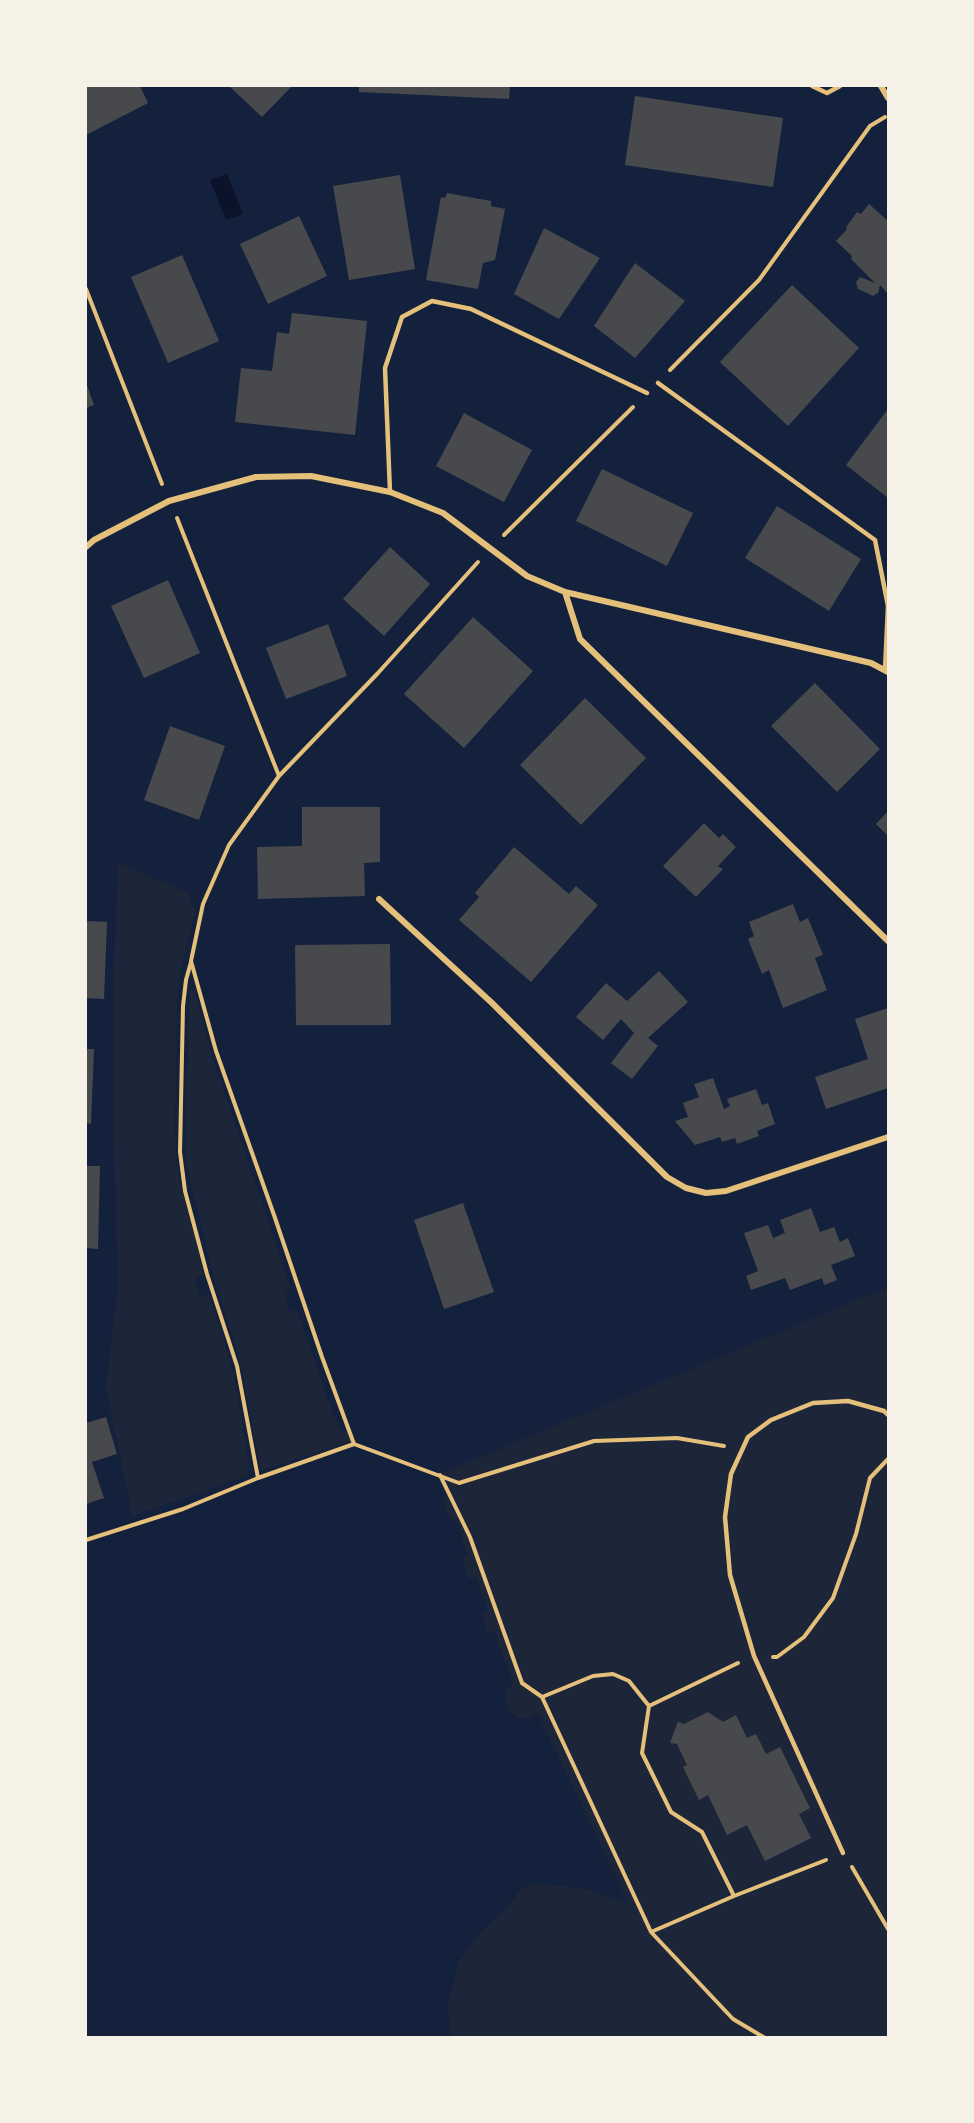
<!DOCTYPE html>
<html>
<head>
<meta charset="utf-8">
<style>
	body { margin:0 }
	#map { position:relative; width:974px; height:2123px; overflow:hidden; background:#14213d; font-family:Manrope,sans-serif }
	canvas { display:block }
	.frame { position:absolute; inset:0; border:87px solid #f6f1e7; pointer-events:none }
</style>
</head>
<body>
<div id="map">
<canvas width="974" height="2123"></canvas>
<div class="frame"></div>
</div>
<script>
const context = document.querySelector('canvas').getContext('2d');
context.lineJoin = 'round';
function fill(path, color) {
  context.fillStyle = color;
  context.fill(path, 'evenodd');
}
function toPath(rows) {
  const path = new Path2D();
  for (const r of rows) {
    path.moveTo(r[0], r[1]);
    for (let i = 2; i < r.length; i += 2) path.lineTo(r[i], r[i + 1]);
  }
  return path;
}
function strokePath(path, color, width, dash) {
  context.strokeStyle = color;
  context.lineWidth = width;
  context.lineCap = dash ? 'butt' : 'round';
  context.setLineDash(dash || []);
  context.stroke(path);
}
fill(toPath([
	[118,863,189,893,189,902,196,909,182,963,177,999,175,1122,176,1165,204,1275,195,1278,200,1296,209,1294,234,1373,249,1463,249,1475,132,1516,106,1387,118,1285,114,1146,113,995],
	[190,989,194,989,215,1066,284,1266,290,1288,286,1294,286,1305,289,1310,298,1313,335,1419,341,1430,349,1435,351,1441,261,1471,239,1357,214,1278,187,1166,185,1118],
	[888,1287,888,2037,450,2037,448,2005,459,1962,480,1933,505,1910,522,1888,536,1883,588,1889,629,1905,538,1713,528,1718,519,1718,509,1711,506,1704,506,1692,513,1683,494,1632,487,1633,481,1613,488,1611,476,1577,469,1579,462,1557,468,1555,456,1520,449,1517,442,1501,446,1498,437,1475]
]), '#1d2539');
fill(toPath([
	[227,174,243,214,226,220,210,180]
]), '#0b132b');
fill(toPath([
	[86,86,140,86,148,103,86,135],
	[229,86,292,86,262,117],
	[359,86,510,86,509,99,359,92],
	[635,96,783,118,773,187,625,165],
	[400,175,415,269,349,280,333,186],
	[447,193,491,201,491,206,505,209,495,260,483,263,478,289,426,280,441,197,445,198],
	[869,204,888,221,888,294,880,285,878,293,873,296,858,289,856,282,860,277,875,283,851,259,852,256,836,241,847,229,846,227,857,212,861,214],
	[299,216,327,276,268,304,240,244],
	[544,228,600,258,559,319,514,294],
	[182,255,219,341,168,363,131,277],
	[635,263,685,301,635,358,594,326],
	[792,285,859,348,788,426,720,362],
	[292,313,367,321,355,435,235,422,241,368,272,371,277,332,289,334],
	[86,382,94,405,86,408],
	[888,409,888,498,846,465],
	[464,413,532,450,504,502,436,466],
	[602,469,693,513,667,566,576,521],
	[777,506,861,559,829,611,745,558],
	[390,547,430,584,384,636,343,599],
	[168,580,200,653,144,678,111,606],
	[473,617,533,671,464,748,404,694],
	[328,624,347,676,286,699,266,648],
	[815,683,880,749,837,792,771,726],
	[585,698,646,758,581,825,520,765],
	[170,726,225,746,199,820,144,800],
	[302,807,380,807,380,862,364,863,365,896,258,899,257,847,302,846],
	[888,811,888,836,876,824],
	[704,823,719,838,723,834,736,847,718,866,723,869,696,897,663,866],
	[514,847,569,894,576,886,598,905,531,982,459,920,479,897,475,893],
	[793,904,800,922,808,918,823,955,815,958,827,990,783,1008,769,970,762,974,748,939,754,936,749,922],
	[86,921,107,922,104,999,86,998],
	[390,944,391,1025,296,1025,295,945],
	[659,971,688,1002,648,1038,658,1046,632,1079,611,1063,634,1033,621,1019,603,1040,576,1017,606,983,627,1001],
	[888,1008,888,1088,826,1109,815,1077,868,1059,855,1019],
	[86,1049,94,1049,91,1124,86,1123],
	[713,1078,724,1109,730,1106,727,1099,756,1089,762,1105,768,1103,775,1124,757,1131,759,1136,737,1144,735,1138,722,1142,720,1137,695,1145,675,1121,688,1117,683,1103,699,1097,694,1084],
	[86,1166,100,1166,98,1249,86,1248],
	[463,1203,494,1292,444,1309,414,1220],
	[811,1208,820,1232,834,1227,840,1242,848,1238,855,1256,831,1265,837,1280,824,1285,822,1278,790,1290,785,1278,751,1290,746,1276,758,1271,744,1233,768,1225,773,1238,785,1233,780,1220],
	[106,1417,117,1454,92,1462,104,1498,86,1504,86,1423],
	[708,1712,723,1722,736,1715,747,1738,756,1734,766,1754,780,1747,810,1808,799,1814,811,1838,765,1861,747,1825,727,1835,708,1795,699,1800,683,1767,687,1765,677,1744,670,1743,678,1722,684,1724]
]), '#48494c');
strokePath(toPath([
	[86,289,162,484],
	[670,370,759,280,870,126,885,117],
	[177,518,279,776],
	[504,535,633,407],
	[191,962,186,980,183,1006,180,1152,185,1191,207,1274,237,1366,258,1478],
	[354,1444,322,1357,274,1215,216,1051,191,961,203,904,229,845,279,776,378,673,478,562],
	[354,1444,459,1483,594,1441,677,1438,724,1446],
	[440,1475,470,1537,522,1683,542,1697,651,1932,734,1896,826,1860],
	[86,1540,183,1509,258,1478,354,1444],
	[773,1657,777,1657,804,1637,833,1598,856,1534,870,1478,888,1459],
	[542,1697,593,1676,613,1674,629,1681,649,1706],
	[852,1867,888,1929],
	[734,1896,702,1832,671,1812,642,1753,649,1706,738,1663],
	[651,1932,733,2019,765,2038]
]), '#e5c07b', 4);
strokePath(toPath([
	[812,86,827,93,840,86],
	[658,383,875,540,888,606,885,670],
	[390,492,385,368,402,317,432,301,471,309,647,393],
	[843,1853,754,1656,730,1575,725,1517,731,1474,748,1437,771,1420,813,1403,848,1401,884,1411,888,1415]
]), '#e5c07b', 4.5);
strokePath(toPath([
	[881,86,888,98],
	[86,547,94,540,169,501,256,477,311,476,390,492,443,513,527,576,565,592,580,639,888,941],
	[565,592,871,663,888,672],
	[379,899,492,1003,667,1177,686,1188,706,1193,726,1191,888,1137]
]), '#e5c07b', 6);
</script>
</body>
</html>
